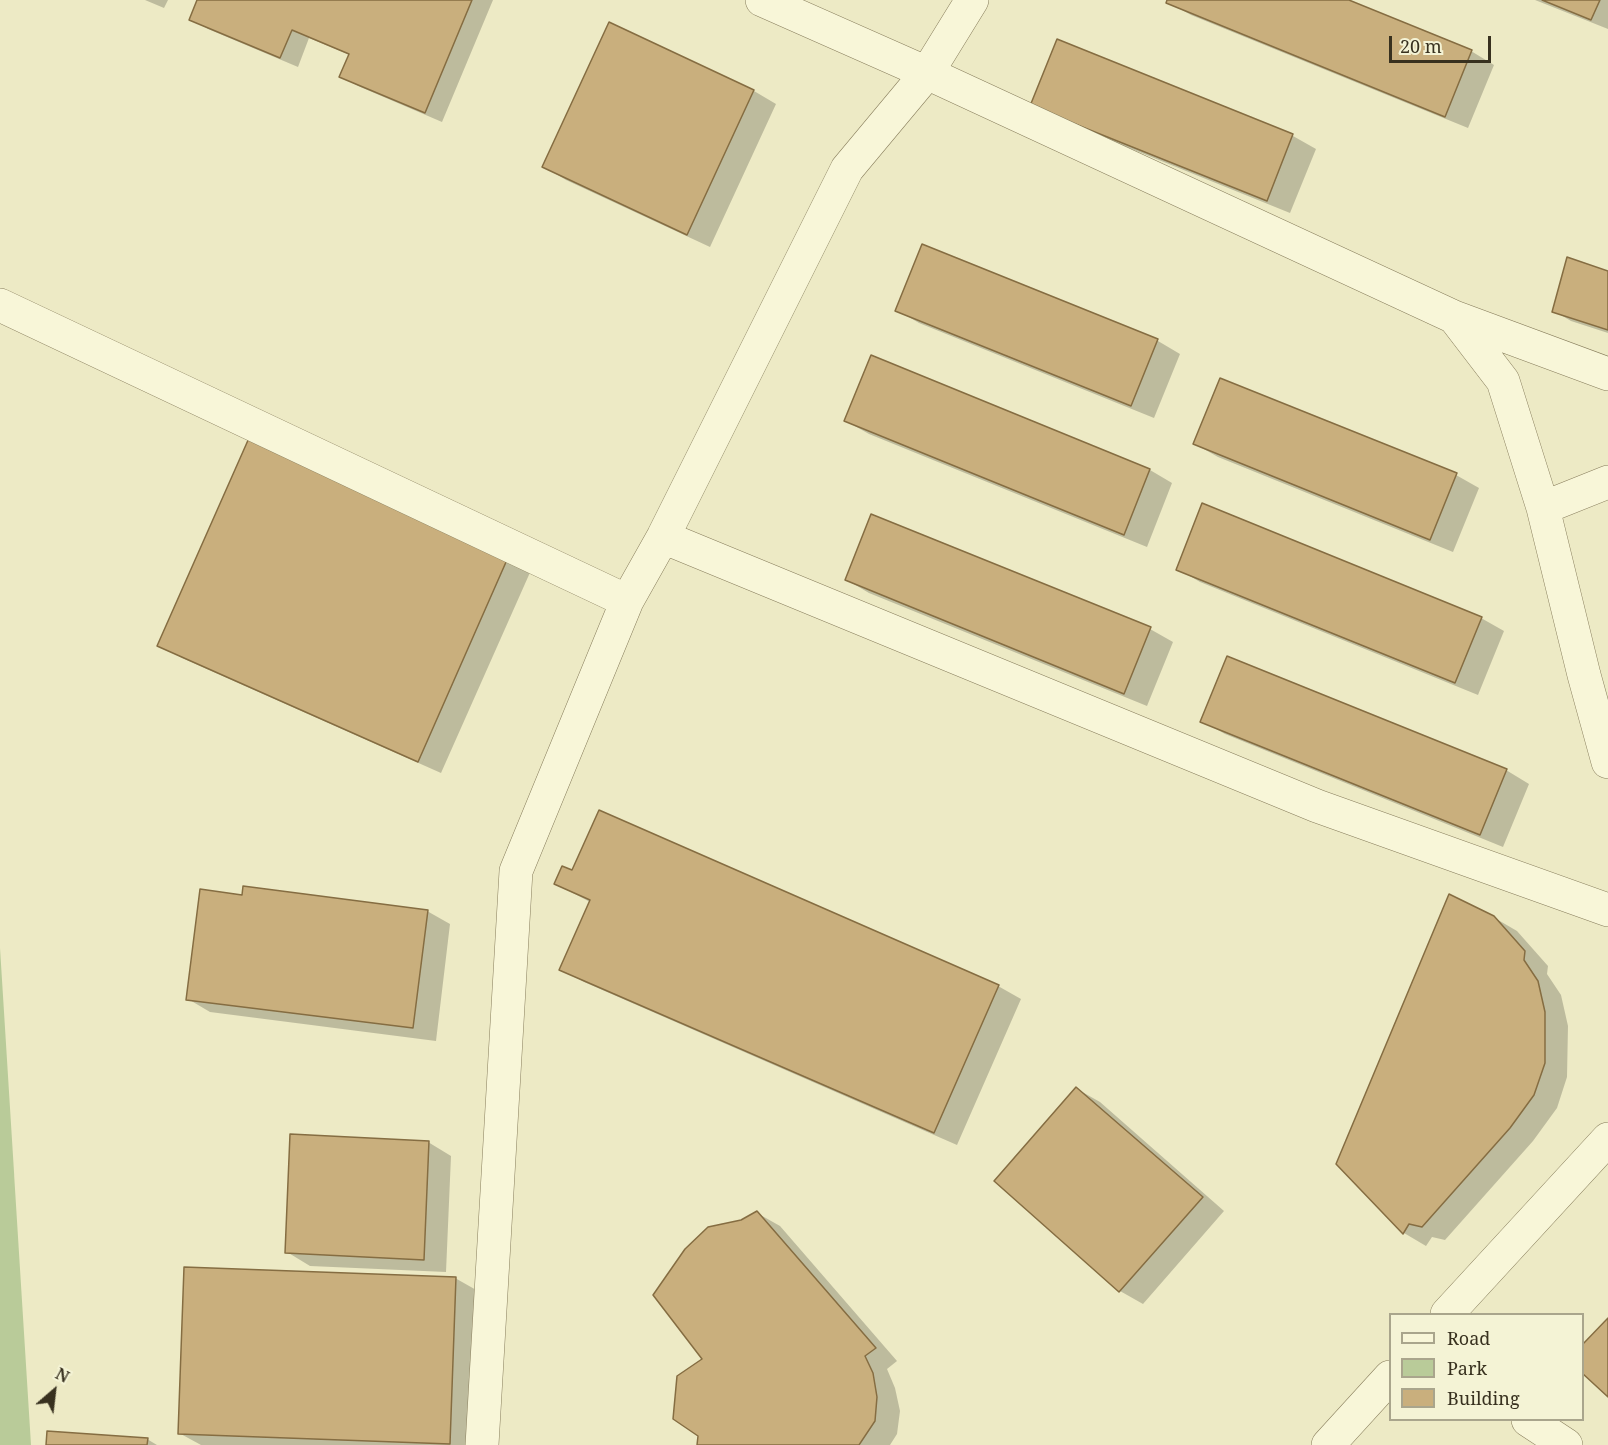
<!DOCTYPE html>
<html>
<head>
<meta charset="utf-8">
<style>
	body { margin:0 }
	#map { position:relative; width:1608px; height:1445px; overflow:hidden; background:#edeac5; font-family:"Noto Serif",serif }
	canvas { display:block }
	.legend { position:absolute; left:1389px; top:1313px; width:195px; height:108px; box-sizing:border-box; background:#f4f3d5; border:2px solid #a9a58c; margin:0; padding:8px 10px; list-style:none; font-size:18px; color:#38311f }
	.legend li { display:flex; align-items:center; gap:12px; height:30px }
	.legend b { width:30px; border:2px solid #a9a58c }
	.north { position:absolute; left:24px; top:1361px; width:60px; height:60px; -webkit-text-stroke:4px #f4f3d5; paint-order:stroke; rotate:28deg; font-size:16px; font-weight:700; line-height:24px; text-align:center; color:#38311f }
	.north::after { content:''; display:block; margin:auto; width:21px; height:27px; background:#38311f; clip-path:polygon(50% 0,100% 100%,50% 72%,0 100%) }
	.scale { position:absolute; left:1389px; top:36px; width:102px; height:27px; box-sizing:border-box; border:3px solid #38311f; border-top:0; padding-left:8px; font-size:18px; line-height:21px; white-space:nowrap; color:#38311f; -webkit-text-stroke:4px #f4f3d5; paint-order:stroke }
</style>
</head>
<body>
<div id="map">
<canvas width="1608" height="1445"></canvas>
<ul class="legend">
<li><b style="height:8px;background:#f8f6d8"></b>Road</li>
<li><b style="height:16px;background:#b9cb99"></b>Park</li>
<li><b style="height:16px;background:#c9af7d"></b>Building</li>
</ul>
<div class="north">N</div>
<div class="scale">20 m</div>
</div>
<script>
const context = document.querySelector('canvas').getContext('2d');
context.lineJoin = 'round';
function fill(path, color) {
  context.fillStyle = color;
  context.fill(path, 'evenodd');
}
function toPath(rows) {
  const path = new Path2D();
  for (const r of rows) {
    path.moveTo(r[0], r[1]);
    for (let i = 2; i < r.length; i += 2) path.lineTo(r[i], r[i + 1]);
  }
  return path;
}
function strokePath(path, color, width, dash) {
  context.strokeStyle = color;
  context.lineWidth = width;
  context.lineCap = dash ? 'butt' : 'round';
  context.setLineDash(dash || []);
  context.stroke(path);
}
fill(toPath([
	[0,948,31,1445,0,1445]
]), '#b9cb99');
fill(toPath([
	[145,0,168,0,164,8],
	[197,0,493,0,442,122,358,86,341,77,350,55,309,38,298,67,208,29,191,19],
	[1169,0,1345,0,1471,51,1494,65,1468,128,1191,15,1168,2],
	[1535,0,1608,0,1608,29],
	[610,24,754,91,776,104,710,247,566,180,543,166],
	[1058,41,1293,136,1316,149,1290,213,1055,118],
	[923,246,1158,341,1180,354,1154,418,919,323,897,310],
	[1608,272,1608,333,1571,321,1554,311],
	[872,357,1150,470,1172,483,1147,547,869,434,846,421],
	[250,440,532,568,441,773,182,658,159,645],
	[1195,444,1456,475,1479,488,1453,552,1218,457],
	[1178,569,1481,618,1504,631,1478,695,1200,582],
	[847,580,1150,629,1173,642,1147,706,869,593],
	[1202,721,1506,770,1529,784,1503,847,1225,734],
	[556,884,998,986,1021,999,957,1145,584,982,561,969,590,902],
	[244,896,427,911,450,924,436,1041,210,1012,188,999],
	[1493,917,1517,931,1548,966,1547,974,1561,995,1568,1026,1567,1077,1557,1108,1533,1141,1445,1240,1432,1237,1426,1246,1404,1233],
	[1077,1089,1100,1102,1224,1211,1143,1304,1120,1291],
	[428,1142,451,1156,446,1272,310,1266,287,1252],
	[757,1213,780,1226,897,1361,887,1369,895,1388,900,1411,897,1434,890,1445,698,1445,704,1360,742,1222],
	[455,1278,478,1291,473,1445,201,1445,179,1433],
	[147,1439,157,1445,47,1445]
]), '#0003');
const building = toPath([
	[197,0,472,0,425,113,339,77,349,54,292,30,280,58,189,20,197,0],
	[1167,0,1349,0,1472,50,1445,117,1166,3,1167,0],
	[1542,0,1600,0,1591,20,1542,0],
	[609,22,754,90,687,235,542,167,609,22],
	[1057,39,1293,134,1267,201,1030,106,1057,39],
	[922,244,1158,339,1131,406,895,311,922,244],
	[1567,257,1608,271,1608,330,1552,312,1567,257],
	[871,355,1150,469,1124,535,844,421,871,355],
	[1220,378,1457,473,1430,540,1193,444,1220,378],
	[249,438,510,553,418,762,157,646,249,438],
	[1202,503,1482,617,1455,683,1176,570,1202,503],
	[871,514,1151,627,1124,694,845,580,871,514],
	[1227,656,1507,769,1480,835,1200,722,1227,656],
	[599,810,999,985,934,1133,559,970,590,900,554,884,562,866,572,870,599,810],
	[243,886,428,910,413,1028,186,1000,200,889,242,895,243,886],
	[1449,894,1494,916,1525,951,1524,960,1538,981,1545,1012,1545,1063,1534,1095,1510,1128,1422,1227,1409,1224,1403,1234,1336,1164,1449,894],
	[1076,1087,1203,1197,1119,1292,994,1181,1076,1087],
	[290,1134,429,1141,424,1260,285,1253,290,1134],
	[757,1211,876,1348,865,1356,873,1373,877,1397,875,1421,859,1445,697,1445,698,1436,673,1419,677,1376,702,1359,653,1295,685,1249,708,1227,741,1220,757,1211],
	[184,1267,456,1277,450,1444,178,1434,184,1267],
	[1608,1318,1608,1397,1582,1373,1582,1345,1608,1318],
	[47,1431,148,1438,147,1445,46,1445,47,1431]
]);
fill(building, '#c9af7d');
strokePath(building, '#856d42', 1.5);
const minor = toPath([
	[762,0,927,73,1454,317,1608,374],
	[0,305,627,601],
	[1454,317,1503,381,1543,508,1584,675,1608,762],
	[1543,508,1608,482],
	[663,537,1317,806,1608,910],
	[1447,1314,1608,1139],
	[1528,1420,1566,1445],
	[482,1445,516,871,627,601,663,537,847,169,927,73,972,0],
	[1328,1445,1390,1377]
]);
strokePath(minor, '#877d5c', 34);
strokePath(minor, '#f8f6d8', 33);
</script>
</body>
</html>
